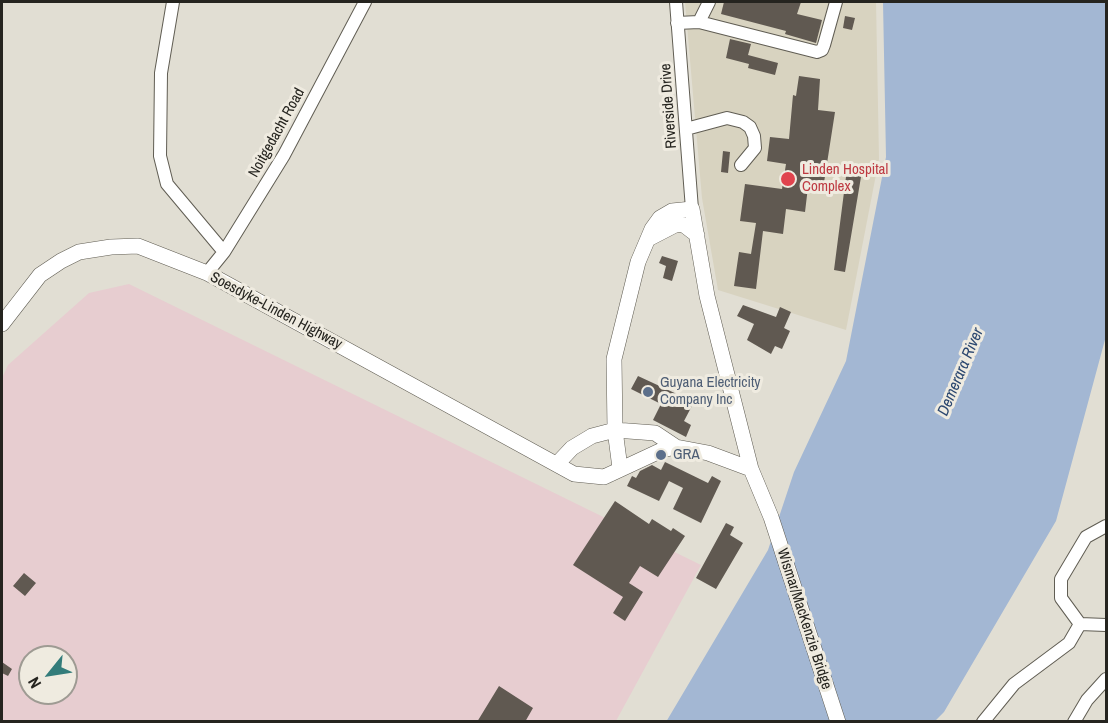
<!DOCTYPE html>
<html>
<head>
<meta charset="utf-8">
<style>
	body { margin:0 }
	#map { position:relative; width:1108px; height:723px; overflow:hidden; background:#e1ded3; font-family:"Archivo Narrow",sans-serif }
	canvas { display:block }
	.frame { position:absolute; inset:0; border:3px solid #25241f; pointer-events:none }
	.north { position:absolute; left:18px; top:645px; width:60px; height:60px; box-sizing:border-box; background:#efebe0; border:2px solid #9e9b93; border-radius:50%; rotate:240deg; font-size:16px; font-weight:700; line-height:24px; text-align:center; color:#25241f }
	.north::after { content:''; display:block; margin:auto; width:21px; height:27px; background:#337c7a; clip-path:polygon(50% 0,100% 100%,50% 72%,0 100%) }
</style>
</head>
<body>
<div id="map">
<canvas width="1108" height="723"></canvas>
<div class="frame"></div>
<div class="north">N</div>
</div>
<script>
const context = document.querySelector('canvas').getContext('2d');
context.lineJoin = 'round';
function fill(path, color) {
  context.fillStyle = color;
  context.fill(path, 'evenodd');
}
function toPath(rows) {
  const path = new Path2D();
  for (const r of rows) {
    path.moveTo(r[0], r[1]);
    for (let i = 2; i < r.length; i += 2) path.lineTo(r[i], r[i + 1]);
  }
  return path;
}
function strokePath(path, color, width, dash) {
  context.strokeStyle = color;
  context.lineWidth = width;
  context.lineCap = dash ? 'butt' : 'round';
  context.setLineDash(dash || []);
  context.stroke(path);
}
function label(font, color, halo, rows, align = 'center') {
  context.font = font + ' "Archivo Narrow",sans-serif';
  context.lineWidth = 6;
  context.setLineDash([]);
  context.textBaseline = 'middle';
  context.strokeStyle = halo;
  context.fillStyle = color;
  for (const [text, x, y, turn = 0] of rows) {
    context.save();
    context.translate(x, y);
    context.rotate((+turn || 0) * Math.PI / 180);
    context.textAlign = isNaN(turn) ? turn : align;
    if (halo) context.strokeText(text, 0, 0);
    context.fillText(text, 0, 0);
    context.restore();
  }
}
fill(toPath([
	[685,2,876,2,879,159,846,330,718,290,702,198]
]), '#d8d3c0');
fill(toPath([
	[129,284,701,565,616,721,2,721,2,378,8,365,89,293],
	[30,657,66,657,66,693,30,693]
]), '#e7cdd0');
fill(toPath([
	[883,2,1106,2,1106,336,1056,521,944,712,934,722,666,722,768,550,794,472,846,361,886,157]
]), '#a3b7d3');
fill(toPath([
	[724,2,801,2,797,14,822,20,816,43,785,34,786,31,721,14],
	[845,16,855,18,852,30,843,28],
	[730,39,751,44,748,55,778,63,775,75,748,68,749,64,726,58],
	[799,76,820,79,818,110,835,112,823,189,808,187,805,212,786,209,783,234,763,231,756,289,734,286,739,252,751,254,756,223,740,221,745,184,782,189,786,164,767,161,770,137,789,139,793,95,796,96],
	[723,151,730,152,728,173,721,172],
	[847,169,862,171,845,272,834,270],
	[662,256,678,261,672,281,663,278,666,266,659,263],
	[743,305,776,317,780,307,791,312,784,328,790,331,782,349,775,346,771,354,747,340,754,324,737,316],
	[638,376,694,402,684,421,691,425,686,437,653,420,661,404,631,389],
	[665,462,708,483,712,476,721,481,701,523,673,509,683,488,669,481,659,501,627,486,632,476,636,478,640,471,652,465,661,470],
	[615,501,649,524,652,519,671,531,673,528,685,536,658,577,640,566,629,583,643,592,625,621,613,613,623,597,573,565],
	[726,523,734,527,730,535,743,543,716,589,696,578],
	[24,573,36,583,25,596,13,586],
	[2,662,12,669,8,676,2,673],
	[499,686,533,708,525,722,477,722]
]), '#605951');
const minor = toPath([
	[173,2,161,73,160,156,167,184,224,252],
	[676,2,692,209],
	[699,22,709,2],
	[677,23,699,22,817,52,822,50,824,45,836,2],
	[686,129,727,118,743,122,750,127,754,136,755,148,741,165],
	[207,273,224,252,284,155,365,2],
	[1080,624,1106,625],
	[983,722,1014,684,1069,643,1080,624,1061,598,1061,579,1086,537,1106,526],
	[1074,722,1087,700,1106,679]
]);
const major = toPath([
	[650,238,677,224,684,225,697,235],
	[2,324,40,275,61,261,79,252,111,247,138,246,207,273,574,474,604,477,662,450,676,447,708,453,751,469],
	[557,464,572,448,592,436,615,430,655,433,676,447],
	[620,468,615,430,614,359,638,262,652,229,660,218,672,211,692,209,707,296,751,469,771,517,838,722]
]);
strokePath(minor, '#605d53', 14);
strokePath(major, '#605d53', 16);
strokePath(minor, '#fff', 12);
strokePath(major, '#fff', 15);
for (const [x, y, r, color] of [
	[788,179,8,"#e0444e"],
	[648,392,6,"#5c6f8a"],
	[661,455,6,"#5c6f8a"]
]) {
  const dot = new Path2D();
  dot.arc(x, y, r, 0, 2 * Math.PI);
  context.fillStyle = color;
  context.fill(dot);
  strokePath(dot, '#efebe0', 2);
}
label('15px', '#25241f', '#efebe0', [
	["Riverside Drive",669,106,-94],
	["Noitgedacht Road",277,133,-61],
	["Soesdyke-Linden Highway",276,311,28],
	["Wismar/MacKenzie Bridge",804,619,72]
]);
label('15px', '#be3a42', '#efebe0', [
	["Linden Hospital",802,170],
	["Complex",802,187]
], 'left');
label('15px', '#4e5e75', '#efebe0', [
	["Guyana Electricity",660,383],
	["Company Inc",660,400],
	["GRA",673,455]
], 'left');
label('italic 16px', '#2c4870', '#efebe0', [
	["Demerara River",961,372,-67]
]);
</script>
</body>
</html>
